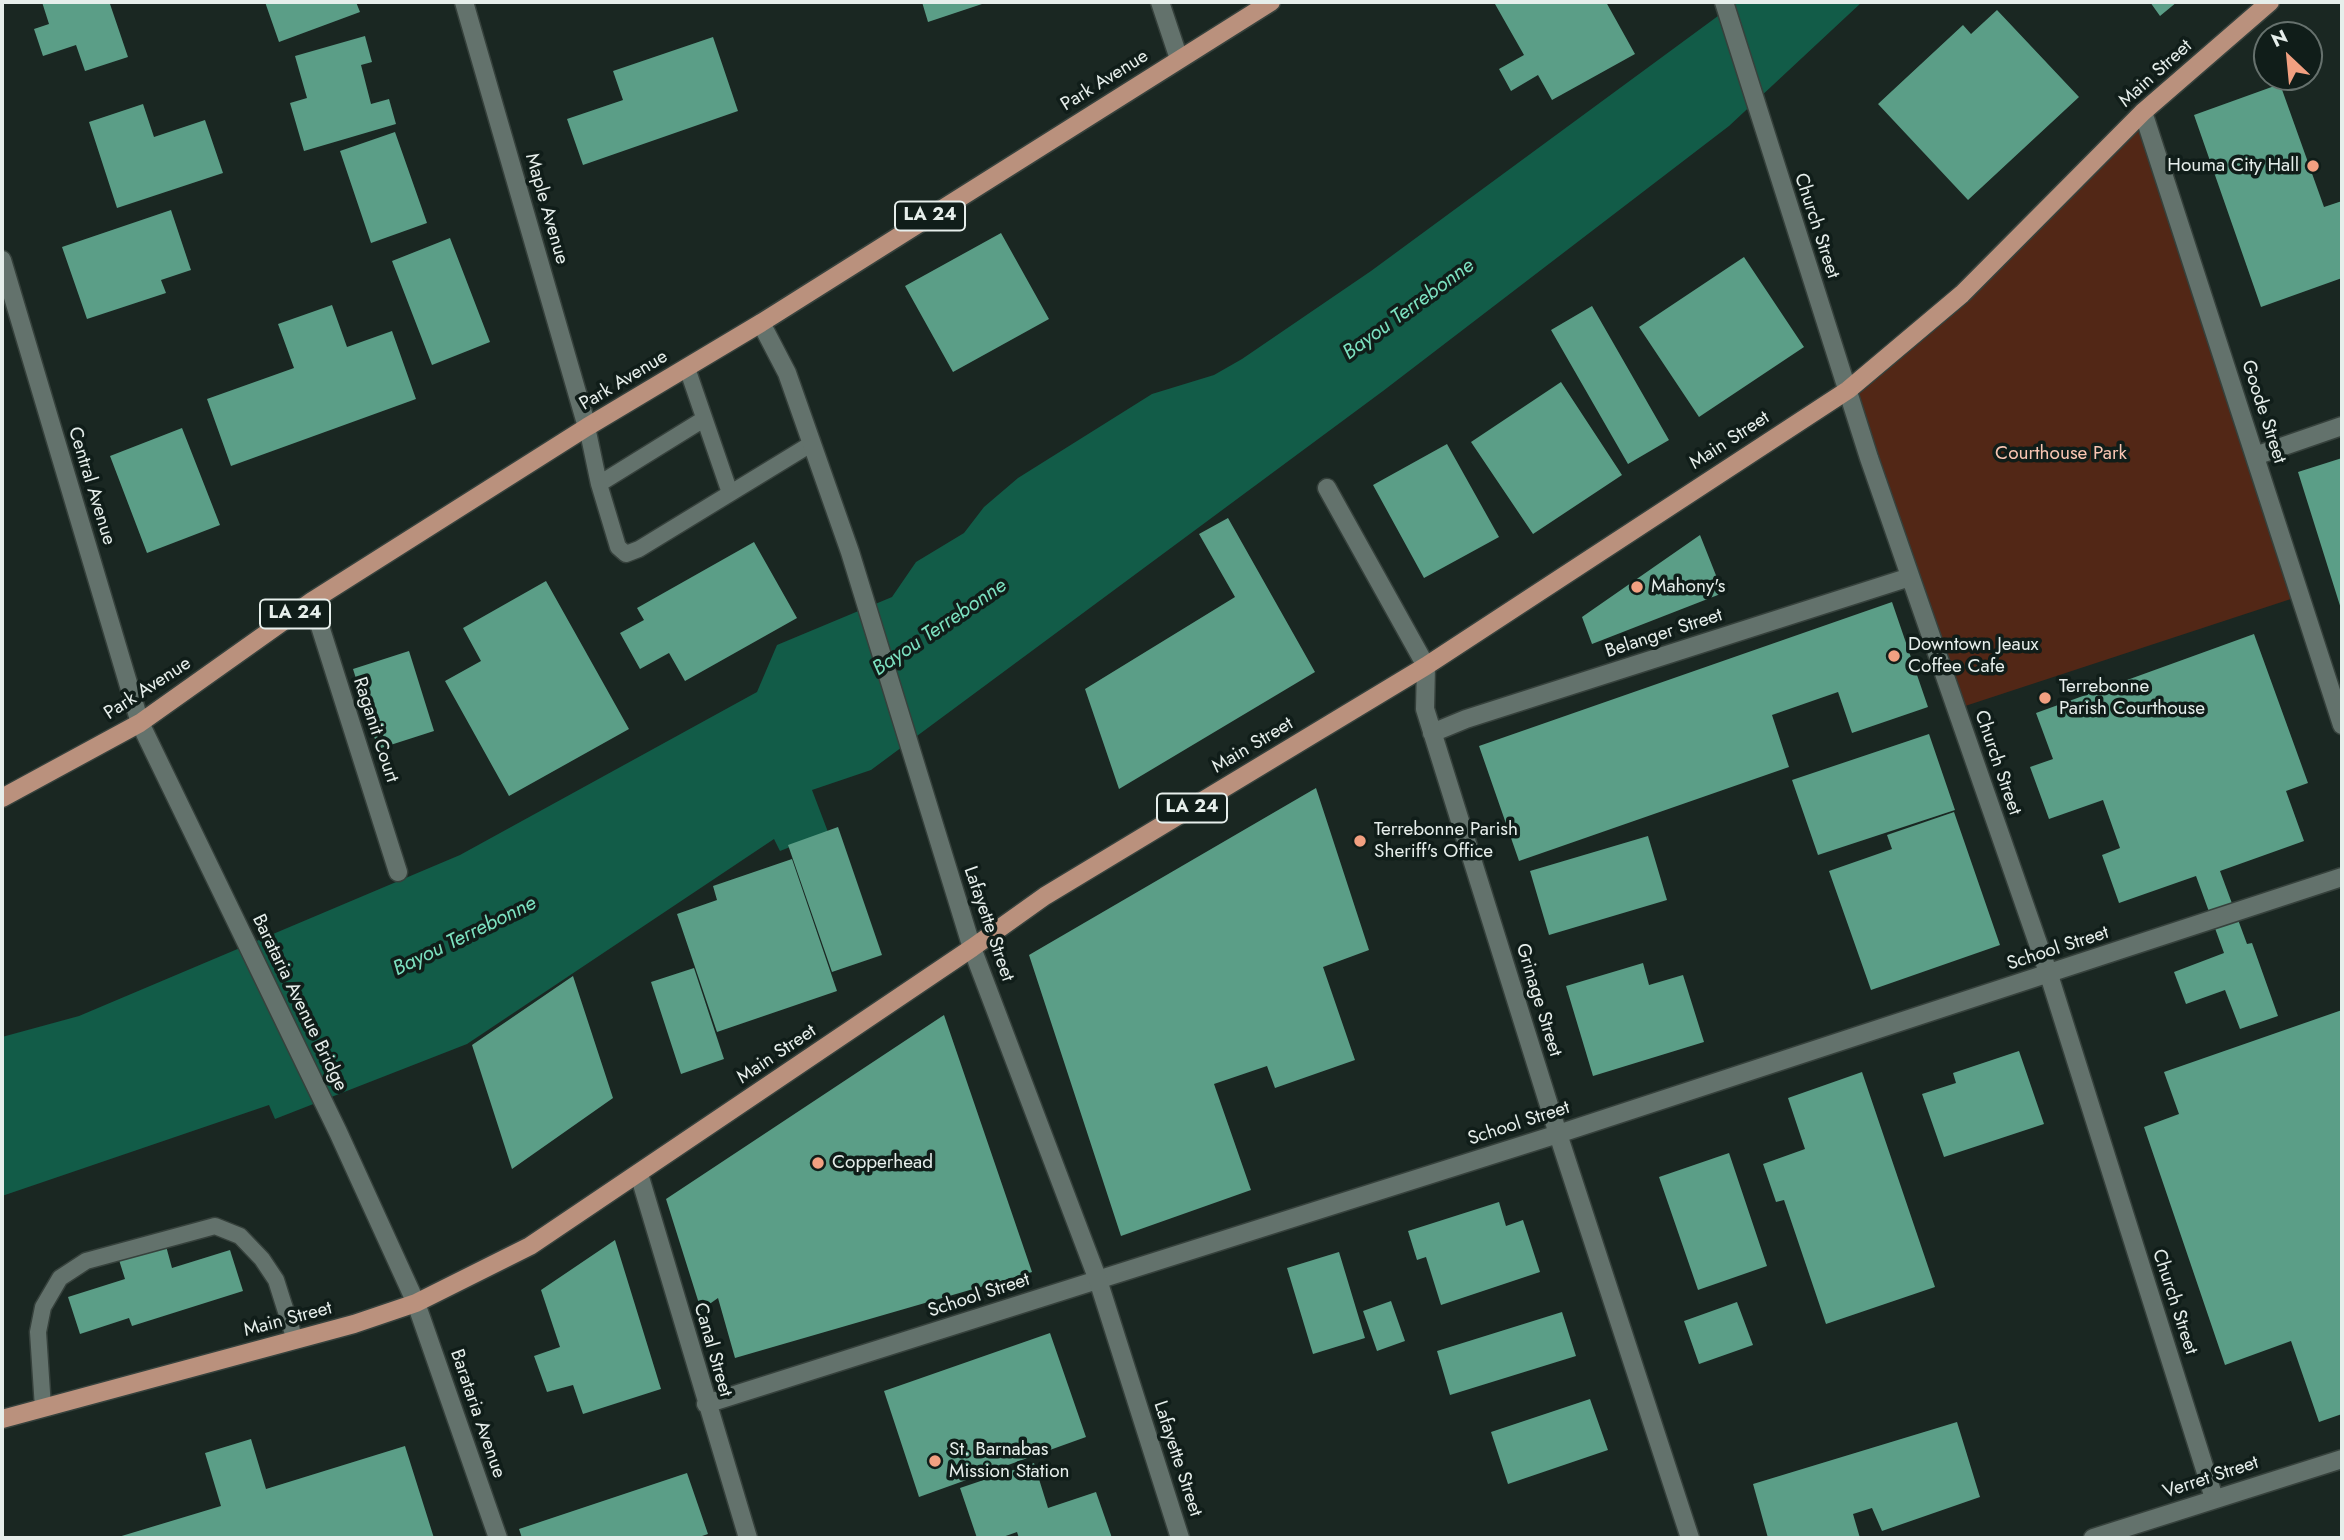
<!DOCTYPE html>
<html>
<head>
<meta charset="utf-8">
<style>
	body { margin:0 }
	#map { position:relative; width:2344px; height:1540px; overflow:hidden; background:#1a2722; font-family:Jost,sans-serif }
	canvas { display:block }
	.frame { position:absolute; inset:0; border:4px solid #e6eeeb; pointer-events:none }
	.north { position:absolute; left:2253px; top:21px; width:70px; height:70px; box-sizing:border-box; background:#101d19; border:2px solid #66716d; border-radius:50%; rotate:334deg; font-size:19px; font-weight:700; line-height:28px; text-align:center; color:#e6eeeb }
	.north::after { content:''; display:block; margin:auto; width:24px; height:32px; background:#f2a081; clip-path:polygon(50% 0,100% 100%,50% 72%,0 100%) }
</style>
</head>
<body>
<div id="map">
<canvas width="2344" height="1540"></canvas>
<div class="frame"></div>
<div class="north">N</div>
</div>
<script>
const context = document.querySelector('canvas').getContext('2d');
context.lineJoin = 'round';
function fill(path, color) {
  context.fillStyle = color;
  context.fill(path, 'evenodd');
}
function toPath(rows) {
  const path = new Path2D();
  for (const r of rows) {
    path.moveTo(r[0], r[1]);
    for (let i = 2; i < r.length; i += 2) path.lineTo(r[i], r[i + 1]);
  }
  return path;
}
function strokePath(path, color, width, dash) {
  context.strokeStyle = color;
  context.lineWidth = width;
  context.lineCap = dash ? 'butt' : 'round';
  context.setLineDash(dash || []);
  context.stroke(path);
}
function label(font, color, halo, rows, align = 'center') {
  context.font = font + ' Jost,sans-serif';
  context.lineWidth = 7;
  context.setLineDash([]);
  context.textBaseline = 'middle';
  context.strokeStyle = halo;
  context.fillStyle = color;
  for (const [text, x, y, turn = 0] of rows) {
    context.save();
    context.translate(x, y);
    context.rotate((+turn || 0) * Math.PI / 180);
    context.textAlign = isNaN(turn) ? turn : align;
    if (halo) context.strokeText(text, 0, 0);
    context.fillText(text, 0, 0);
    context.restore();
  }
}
fill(toPath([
	[2143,112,2300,596,1956,709,1848,390]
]), '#522716');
fill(toPath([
	[1737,2,1862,2,1729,126,1383,391,871,770,812,790,828,832,780,851,774,839,467,1044,275,1119,269,1105,2,1196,2,1037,79,1016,460,855,757,692,777,645,892,597,916,562,964,533,984,507,1018,478,1152,394,1214,375,1242,359,1371,271]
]), '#125c48');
fill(toPath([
	[42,2,116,2,110,4,128,57,85,71,76,45,43,56,34,29,49,24],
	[265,2,356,2,360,12,279,42],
	[922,2,988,2,928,22],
	[1498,2,1606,2,1635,54,1552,100,1538,75,1511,91,1499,69,1524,55,1495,4],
	[2150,2,2177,2,2160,16],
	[1997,10,2079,97,1968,200,1878,104,1963,25,1971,34],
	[365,36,372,62,361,65,371,104,389,99,396,124,304,151,290,103,307,98,295,56],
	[713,37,738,111,583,165,567,119,623,100,613,71],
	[2280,84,2324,207,2342,201,2342,278,2261,307,2194,115],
	[143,104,154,137,205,120,223,173,117,208,89,122],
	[395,132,427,223,371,243,340,151],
	[171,210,191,270,161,280,166,293,87,319,62,247],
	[1001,233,1049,319,953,372,905,286],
	[450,238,490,342,432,365,392,261],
	[1744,257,1804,347,1699,417,1639,327],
	[332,305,347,347,392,331,416,399,231,466,207,399,294,368,278,324],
	[1592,306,1669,440,1628,464,1551,330],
	[1561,382,1622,475,1533,534,1471,442],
	[182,428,220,525,147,553,110,456],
	[1447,444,1499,537,1424,578,1373,485],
	[2342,458,2342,612,2298,472],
	[1228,518,1315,672,1119,789,1085,689,1235,597,1199,534],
	[1700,535,1723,593,1592,644,1582,617],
	[754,542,797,618,685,681,669,653,640,669,620,633,644,620,637,608],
	[546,581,629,729,509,796,445,681,481,661,463,628],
	[1892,602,1928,707,1852,733,1838,692,1772,715,1789,767,1519,861,1479,746],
	[2254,634,2308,783,2286,791,2304,841,2220,871,2247,944,2252,943,2278,1016,2240,1029,2225,990,2186,1004,2174,972,2224,953,2196,876,2119,903,2102,855,2120,848,2103,800,2049,819,2030,767,2053,759,2036,713],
	[409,651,434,731,378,749,353,669],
	[1929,734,1955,810,1818,855,1792,780],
	[1316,788,1369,950,1323,967,1355,1060,1275,1088,1267,1066,1214,1084,1251,1190,1121,1236,1029,955],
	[1954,812,2000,945,1871,990,1829,871,1892,849,1887,835],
	[838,827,882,955,832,972,788,845],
	[1648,836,1667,900,1549,935,1530,871],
	[792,859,837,991,717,1032,677,914,717,900,713,886],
	[1643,963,1649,985,1683,975,1704,1042,1593,1076,1566,986],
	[694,968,724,1059,681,1074,651,982],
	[573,976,613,1098,512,1169,472,1045],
	[2342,1010,2342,1414,2319,1422,2291,1341,2225,1365,2144,1127,2179,1114,2164,1072],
	[944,1015,1032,1272,735,1358,718,1298,701,1310,666,1199],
	[2019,1051,2044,1124,1944,1157,1922,1094,1956,1083,1953,1073],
	[1862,1072,1935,1287,1826,1324,1784,1200,1776,1202,1763,1164,1805,1149,1788,1098],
	[1729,1153,1767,1266,1698,1290,1659,1177],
	[1499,1202,1506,1226,1523,1220,1540,1272,1441,1305,1426,1257,1417,1260,1408,1231],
	[615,1240,661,1389,583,1414,573,1385,547,1392,534,1356,560,1347,541,1290],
	[166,1246,172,1268,230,1250,243,1291,132,1326,129,1318,80,1334,68,1297,125,1279,119,1260],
	[1339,1252,1365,1338,1313,1354,1287,1268],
	[1391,1301,1405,1341,1377,1351,1363,1311],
	[1737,1302,1753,1345,1699,1364,1684,1321],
	[1562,1312,1576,1356,1450,1395,1437,1351],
	[1050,1333,1086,1437,919,1497,884,1391],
	[1590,1399,1608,1450,1508,1484,1491,1432],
	[1957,1422,1980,1497,1882,1531,1872,1508,1853,1514,1860,1538,1768,1538,1753,1484],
	[251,1439,266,1489,405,1446,434,1538,115,1538,221,1506,205,1453],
	[1034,1463,1048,1508,1096,1492,1112,1538,1019,1538,1017,1532,1000,1538,977,1538,960,1488],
	[687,1473,708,1534,696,1538,522,1538,519,1529]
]), '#5b9e87');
const service = toPath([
	[687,368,730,493],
	[587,427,599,484,618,547,626,554,639,549,811,444],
	[599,484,704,419],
	[43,1408,38,1332,43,1307,60,1278,86,1261,215,1226,240,1236,262,1259,276,1280,295,1340]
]);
const minor = toPath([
	[464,2,587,427],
	[1160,2,1179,59],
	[1724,2,1869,458,2049,975,2214,1498],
	[2143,112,2342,725],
	[2,260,140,723,338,1132,416,1303,498,1538],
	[2255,456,2342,426],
	[1327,488,1426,666,1425,709,1558,1134,1690,1538],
	[312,601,398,872],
	[1432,733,1466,719,1910,577],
	[639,1174,748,1538],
	[706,1404,1558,1134,2342,877],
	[2093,1538,2342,1459]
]);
const tertiary = toPath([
	[761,323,787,373,850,552,972,948,1098,1280,1180,1538]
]);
const primary = toPath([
	[2,798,140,723,312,601,587,427,761,323,1271,2],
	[2,1419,354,1324,416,1303,530,1246,972,948,1045,896,1426,666,1848,390,1962,294,2143,112,2270,2]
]);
strokePath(service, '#36413c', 19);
strokePath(minor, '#36413c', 21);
strokePath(tertiary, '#36413c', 21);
strokePath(primary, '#36413c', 21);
strokePath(service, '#63726c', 16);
strokePath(minor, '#63726c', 18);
strokePath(tertiary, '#63726c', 18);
strokePath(primary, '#ba917d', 18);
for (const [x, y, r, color] of [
	[2313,166,7,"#f2a081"],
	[1637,587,7,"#f2a081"],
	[1894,656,7,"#f2a081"],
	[2045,698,7,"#f2a081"],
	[1360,841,7,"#f2a081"],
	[818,1163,7,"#f2a081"],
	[935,1461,7,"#f2a081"]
]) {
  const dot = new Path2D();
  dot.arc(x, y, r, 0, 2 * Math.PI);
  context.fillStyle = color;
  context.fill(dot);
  strokePath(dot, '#101d19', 2.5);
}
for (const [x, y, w] of [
	[930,216,70],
	[295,614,70],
	[1192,808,70]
]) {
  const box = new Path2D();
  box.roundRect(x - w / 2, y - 14.5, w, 29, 5);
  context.fillStyle = '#101d19';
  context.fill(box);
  strokePath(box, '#e6eeeb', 2);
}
label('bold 18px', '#e6eeeb', null, [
	["LA 24",930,216],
	["LA 24",295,614],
	["LA 24",1192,808]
]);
label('19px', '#e6eeeb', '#101d19', [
	["Main Street",2156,74,-42],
	["Park Avenue",1105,81,-32],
	["Maple Avenue",546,209,74],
	["Church Street",1816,226,72],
	["Park Avenue",624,381,-31],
	["Goode Street",2263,412,72],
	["Main Street",1730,441,-33],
	["Central Avenue",91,486,73],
	["Belanger Street",1664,634,-18],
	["Park Avenue",148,689,-33],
	["Raganit Court",375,730,72],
	["Main Street",1253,746,-31],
	["Church Street",1997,763,71],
	["Lafayette Street",988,924,71],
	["School Street",2058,949,-18],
	["Grinage Street",1538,1000,73],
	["Barataria Avenue Bridge",299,1003,64],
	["Main Street",777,1055,-34],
	["School Street",1519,1124,-18],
	["School Street",979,1296,-18],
	["Church Street",2174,1302,72],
	["Main Street",288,1320,-15],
	["Canal Street",712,1350,74],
	["Barataria Avenue",477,1414,71],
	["Lafayette Street",1177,1459,72],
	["Verret Street",2211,1478,-18]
]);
label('19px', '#e6eeeb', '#101d19', [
	["Houma City Hall",2299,166,"right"],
	["Mahony's",1651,587],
	["Downtown Jeaux",1908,645],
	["Coffee Cafe",1908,667],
	["Terrebonne",2059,687],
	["Parish Courthouse",2059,709],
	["Terrebonne Parish",1374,830],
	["Sheriff's Office",1374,852],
	["Copperhead",832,1163],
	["St. Barnabas",949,1450],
	["Mission Station",949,1472]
], 'left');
label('19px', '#f9c6b3', '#101d19', [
	["Courthouse Park",2061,454]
]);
label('italic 21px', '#7ce1c0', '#101d19', [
	["Bayou Terrebonne",1409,310,-36],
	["Bayou Terrebonne",940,628,-34],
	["Bayou Terrebonne",465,937,-26]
]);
</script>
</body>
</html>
